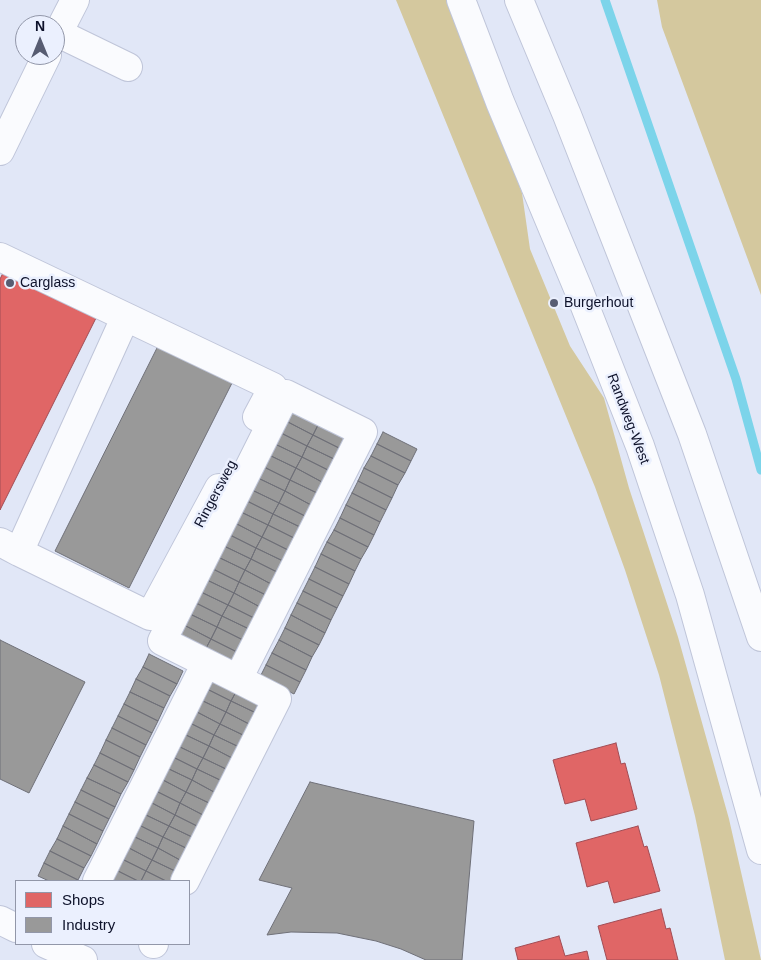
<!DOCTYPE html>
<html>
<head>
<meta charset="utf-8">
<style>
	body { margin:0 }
	#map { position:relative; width:761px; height:960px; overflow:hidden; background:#e1e7f7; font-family:Helvetica,sans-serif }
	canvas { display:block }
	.legend { position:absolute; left:15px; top:880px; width:175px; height:65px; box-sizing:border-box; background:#ebf0fe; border:1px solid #9297a9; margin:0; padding:6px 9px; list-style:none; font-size:15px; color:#0d112a }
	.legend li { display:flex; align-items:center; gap:10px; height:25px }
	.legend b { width:25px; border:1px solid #9297a9 }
	.north { position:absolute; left:15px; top:15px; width:50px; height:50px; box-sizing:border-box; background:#ebf0fe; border:1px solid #9297a9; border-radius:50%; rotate:0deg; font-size:14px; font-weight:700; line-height:20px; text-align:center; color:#0d112a }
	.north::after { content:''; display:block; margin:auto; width:18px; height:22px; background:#575c72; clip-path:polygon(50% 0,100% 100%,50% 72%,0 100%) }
</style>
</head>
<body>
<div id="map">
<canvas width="761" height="960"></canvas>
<ul class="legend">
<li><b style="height:14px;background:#e06666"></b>Shops</li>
<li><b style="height:14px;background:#999"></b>Industry</li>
</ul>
<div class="north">N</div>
</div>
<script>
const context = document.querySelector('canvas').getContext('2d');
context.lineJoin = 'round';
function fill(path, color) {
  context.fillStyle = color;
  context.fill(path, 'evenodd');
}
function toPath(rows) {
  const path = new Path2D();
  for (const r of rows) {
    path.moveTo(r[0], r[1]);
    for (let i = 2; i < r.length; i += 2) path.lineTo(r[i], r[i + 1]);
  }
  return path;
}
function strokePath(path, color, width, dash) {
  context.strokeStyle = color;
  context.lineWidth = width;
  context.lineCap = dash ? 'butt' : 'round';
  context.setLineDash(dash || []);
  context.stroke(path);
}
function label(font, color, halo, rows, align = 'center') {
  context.font = font + ' Helvetica,sans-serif';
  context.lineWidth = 5;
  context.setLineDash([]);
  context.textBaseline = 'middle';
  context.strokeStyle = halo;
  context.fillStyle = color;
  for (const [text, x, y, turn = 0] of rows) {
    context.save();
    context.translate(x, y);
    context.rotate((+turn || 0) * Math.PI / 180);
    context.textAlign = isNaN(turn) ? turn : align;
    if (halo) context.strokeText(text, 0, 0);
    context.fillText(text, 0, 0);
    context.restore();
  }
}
fill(toPath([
	[396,0,447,0,522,193,530,249,570,346,604,398,629,488,678,637,729,819,761,960,725,960,695,816,659,675,625,570,595,487],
	[657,0,761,0,761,295,662,27]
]), '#d4c89e');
const shops = toPath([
	[7,265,99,312,0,510,0,279,7,265],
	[616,743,621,764,625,763,637,809,591,821,585,799,565,804,553,760,616,743],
	[638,826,644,847,647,846,660,891,614,903,608,881,587,887,576,843,638,826],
	[661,909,666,929,670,928,678,960,607,960,598,926,661,909],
	[559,936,565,956,587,951,589,960,518,960,515,948,559,936]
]);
fill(shops, '#e06666');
strokePath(shops, '#a14c54', 1);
const industry = toPath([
	[160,342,234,379,129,588,55,551,160,342],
	[292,410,319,423,313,435,286,421,292,410],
	[286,421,313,435,307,446,281,433,286,421],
	[319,423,345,437,339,448,313,435,319,423],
	[383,432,417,449,411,461,377,444,383,432],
	[281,433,307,446,302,457,275,444,281,433],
	[313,435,339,448,334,459,307,446,313,435],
	[275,444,302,457,296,468,269,455,275,444],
	[377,444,411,461,405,473,371,456,377,444],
	[307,446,334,459,328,470,302,457,307,446],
	[269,455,296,468,290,480,264,467,269,455],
	[371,456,405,473,398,485,364,468,371,456],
	[302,457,328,470,322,482,296,468,302,457],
	[264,467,290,480,285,491,258,478,264,467],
	[296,468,322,482,317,493,290,480,296,468],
	[364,468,398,485,392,498,358,481,364,468],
	[258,478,285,491,279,503,252,490,258,478],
	[290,480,317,493,311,505,285,491,290,480],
	[358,481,392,498,386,510,352,493,358,481],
	[252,490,279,503,273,514,247,501,252,490],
	[285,491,311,505,305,516,279,503,285,491],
	[352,493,386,510,380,522,346,505,352,493],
	[247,501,273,514,268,525,241,512,247,501],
	[279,503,305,516,300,527,273,514,279,503],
	[346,505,380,522,374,535,340,518,346,505],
	[241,512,268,525,262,537,235,523,241,512],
	[273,514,300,527,294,538,268,525,273,514],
	[340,518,374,535,368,547,334,530,340,518],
	[235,523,262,537,256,548,230,535,235,523],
	[268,525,294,538,288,550,262,537,268,525],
	[334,530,368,547,361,559,327,542,334,530],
	[230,535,256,548,251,559,224,546,230,535],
	[262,537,288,550,283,561,256,548,262,537],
	[327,542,361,559,355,571,321,554,327,542],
	[224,546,251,559,245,570,218,557,224,546],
	[256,548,283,561,277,572,251,559,256,548],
	[321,554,355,571,349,584,315,567,321,554],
	[218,557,245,570,239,582,213,569,218,557],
	[251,559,277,572,271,584,245,570,251,559],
	[315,567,349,584,343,596,309,579,315,567],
	[213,569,239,582,234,593,207,580,213,569],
	[245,570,271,584,266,595,239,582,245,570],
	[309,579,343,596,337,608,303,591,309,579],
	[207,580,234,593,228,605,201,592,207,580],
	[239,582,266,595,260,607,234,593,239,582],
	[303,591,337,608,331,620,297,603,303,591],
	[201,592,228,605,222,616,196,603,201,592],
	[234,593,260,607,254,618,228,605,234,593],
	[196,603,222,616,217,627,190,614,196,603],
	[297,603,331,620,325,633,291,615,297,603],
	[228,605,254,618,249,629,222,616,228,605],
	[190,614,217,627,211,639,184,625,190,614],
	[291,615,325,633,319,645,285,628,291,615],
	[222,616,249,629,243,640,217,627,222,616],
	[184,625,211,639,205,650,179,637,184,625],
	[217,627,243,640,237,652,211,639,217,627],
	[285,628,319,645,312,657,279,640,285,628],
	[211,639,237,652,232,663,205,650,211,639],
	[0,640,85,682,29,793,0,779,0,640],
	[279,640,312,657,306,670,272,653,279,640],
	[272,653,306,670,300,682,266,665,272,653],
	[149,654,183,671,177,684,143,667,149,654],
	[266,665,300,682,294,694,260,677,266,665],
	[143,667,177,684,170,696,136,679,143,667],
	[214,678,237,690,231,701,209,690,214,678],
	[136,679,170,696,164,708,130,692,136,679],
	[209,690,231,701,226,712,203,701,209,690],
	[237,690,260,701,254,712,231,701,237,690],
	[130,692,164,708,158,721,124,704,130,692],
	[203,701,226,712,220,724,197,712,203,701],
	[231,701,254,712,249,724,226,712,231,701],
	[124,704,158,721,152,733,118,716,124,704],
	[197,712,220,724,214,735,192,724,197,712],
	[226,712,249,724,243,735,220,724,226,712],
	[118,716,152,733,146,745,112,728,118,716],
	[192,724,214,735,209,746,186,735,192,724],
	[220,724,243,735,237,746,214,735,220,724],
	[112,728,146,745,140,757,106,740,112,728],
	[186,735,209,746,203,758,180,747,186,735],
	[214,735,237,746,232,758,209,746,214,735],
	[106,740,140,757,134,770,100,753,106,740],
	[209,746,232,758,226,769,203,758,209,746],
	[180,747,203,758,197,769,175,758,180,747],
	[100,753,134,770,128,782,94,765,100,753],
	[175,758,197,769,192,780,169,769,175,758],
	[203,758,226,769,220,780,197,769,203,758],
	[94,765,128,782,121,794,87,778,94,765],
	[169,769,192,780,186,792,163,780,169,769],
	[197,769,220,780,214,792,192,780,197,769],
	[87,778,121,794,115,807,81,790,87,778],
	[163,780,186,792,180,803,158,792,163,780],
	[192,780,214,792,209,803,186,792,192,780],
	[310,782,474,821,462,960,426,960,401,949,376,941,337,933,291,932,267,935,292,888,259,880,310,782],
	[81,790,115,807,109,819,75,802,81,790],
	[158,792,180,803,175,815,152,803,158,792],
	[186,792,209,803,203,815,180,803,186,792],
	[75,802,109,819,103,831,69,814,75,802],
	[152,803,175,815,169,826,146,815,152,803],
	[180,803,203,815,197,826,175,815,180,803],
	[69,814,103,831,97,844,63,826,69,814],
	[146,815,169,826,163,837,141,826,146,815],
	[175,815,197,826,192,837,169,826,175,815],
	[63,826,97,844,91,856,57,839,63,826],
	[141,826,163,837,158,848,135,837,141,826],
	[169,826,192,837,186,848,163,837,169,826],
	[135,837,158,848,152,860,129,848,135,837],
	[163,837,186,848,180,860,158,848,163,837],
	[57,839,91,856,84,868,50,851,57,839],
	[129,848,152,860,146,871,124,860,129,848],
	[158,848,180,860,175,871,152,860,158,848],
	[50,851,84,868,78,880,44,863,50,851],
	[124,860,146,871,141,881,138,881,118,871,124,860],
	[152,860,175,871,170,881,166,881,146,871,152,860],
	[44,863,78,880,78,881,49,881,38,876,44,863],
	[118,871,138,881,113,881,118,871],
	[146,871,166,881,141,881,146,871]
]);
fill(industry, '#999');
strokePath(industry, '#6f7078', 1);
strokePath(toPath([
	[605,0,736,379,761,470]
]), '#7cd4ea', 9);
const minor = toPath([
	[58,33,128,67],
	[55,39,75,0],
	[0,151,47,55],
	[0,257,273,387,257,417],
	[0,542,19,552,125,318],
	[19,552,150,616,219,488],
	[97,881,206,663],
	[185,881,277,699,238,679,162,641,286,394,363,432,238,679],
	[0,920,16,928],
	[46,944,83,960],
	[153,944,154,944]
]);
const major = toPath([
	[461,0,500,102,579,291,640,446,690,595,761,850],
	[519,0,567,115,692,434,761,637]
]);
strokePath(minor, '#bfc5d9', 30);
strokePath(major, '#bfc5d9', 30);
strokePath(minor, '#fafbfe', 28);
strokePath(major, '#fafbfe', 28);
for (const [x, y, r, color] of [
	[10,283,5,"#575c72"],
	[554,303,5,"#575c72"]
]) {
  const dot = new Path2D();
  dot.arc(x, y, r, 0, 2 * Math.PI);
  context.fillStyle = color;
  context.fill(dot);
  strokePath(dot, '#ebf0fe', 2);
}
label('14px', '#0d112a', '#ebf0fe', [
	["Carglass",20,283],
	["Burgerhout",564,303]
], 'left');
label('14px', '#0d112a', '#ebf0fe', [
	["Randweg-West",628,419,69],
	["Ringersweg",216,494,-62]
]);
</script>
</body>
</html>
